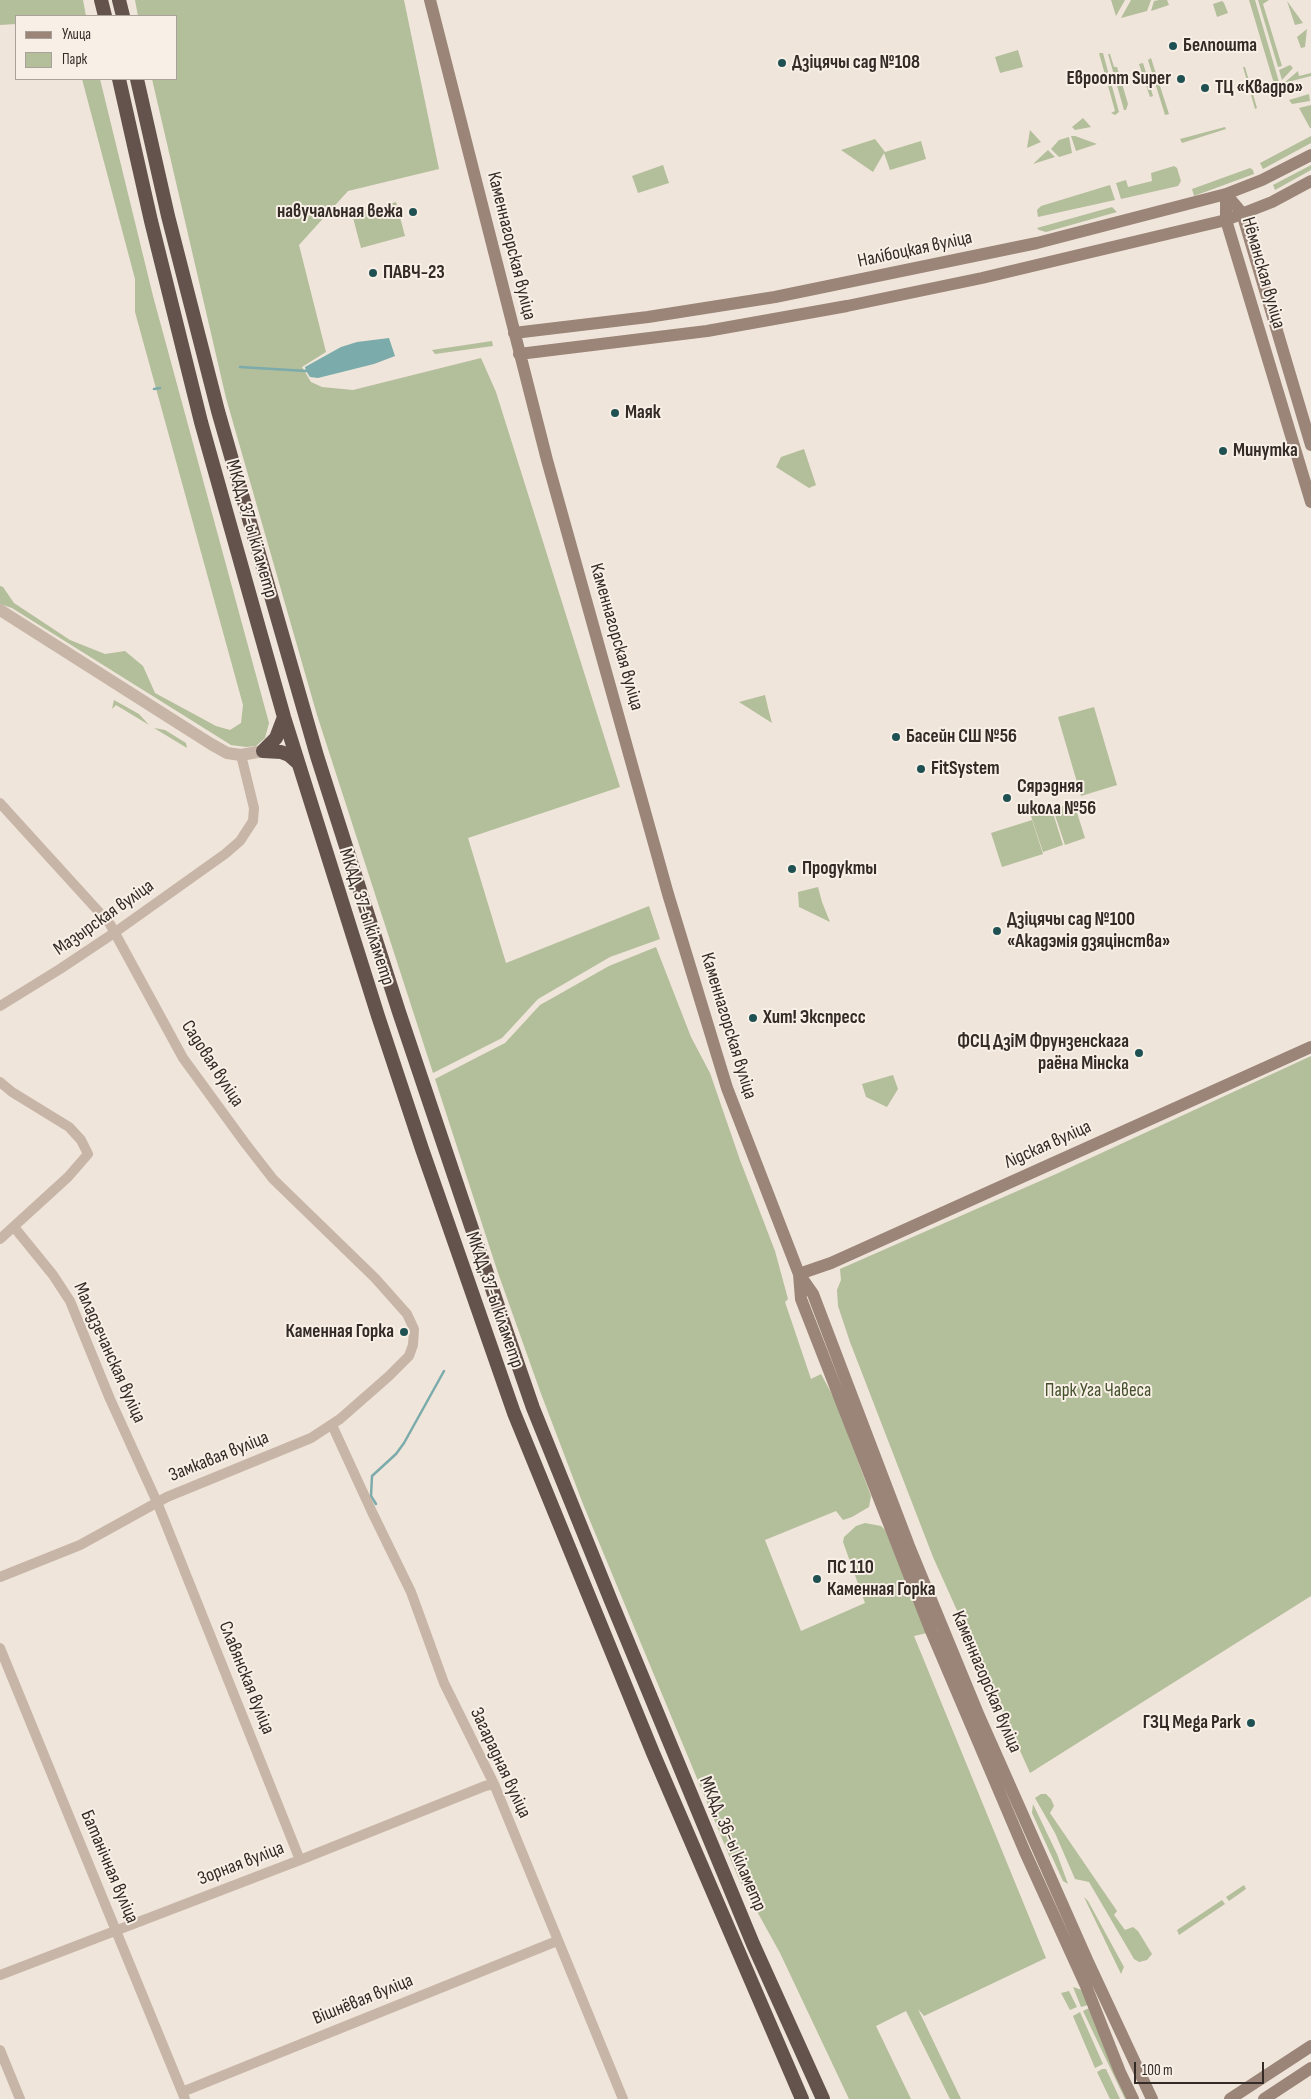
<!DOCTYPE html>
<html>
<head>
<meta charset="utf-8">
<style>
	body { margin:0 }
	#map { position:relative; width:1311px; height:2099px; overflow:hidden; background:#f0e5da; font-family:"Sofia Sans Condensed",sans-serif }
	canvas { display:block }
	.legend { position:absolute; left:15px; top:15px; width:162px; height:65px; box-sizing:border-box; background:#f8efe6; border:1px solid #aaa19a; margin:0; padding:6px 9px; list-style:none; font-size:15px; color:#342b27 }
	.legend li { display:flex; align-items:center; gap:10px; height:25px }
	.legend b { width:25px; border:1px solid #aaa19a }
	.scale { position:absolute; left:1134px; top:2062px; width:130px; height:22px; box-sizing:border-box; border:2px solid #342b27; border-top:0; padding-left:6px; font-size:15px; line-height:18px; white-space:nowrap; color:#342b27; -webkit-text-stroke:4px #f8efe6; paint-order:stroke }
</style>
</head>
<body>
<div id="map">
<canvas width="1311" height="2099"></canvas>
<ul class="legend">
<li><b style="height:6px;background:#9b8478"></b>Улица</li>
<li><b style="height:14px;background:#b3be9b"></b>Парк</li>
</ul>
<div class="scale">100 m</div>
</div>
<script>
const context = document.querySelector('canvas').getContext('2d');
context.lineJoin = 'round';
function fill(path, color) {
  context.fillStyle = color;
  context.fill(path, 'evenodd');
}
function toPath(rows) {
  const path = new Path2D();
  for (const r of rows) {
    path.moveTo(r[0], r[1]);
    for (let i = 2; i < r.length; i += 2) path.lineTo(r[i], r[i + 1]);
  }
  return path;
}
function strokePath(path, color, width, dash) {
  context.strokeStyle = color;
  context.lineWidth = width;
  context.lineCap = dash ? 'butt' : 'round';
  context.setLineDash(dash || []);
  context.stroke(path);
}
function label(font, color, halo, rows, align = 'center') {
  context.font = font + ' "Sofia Sans Condensed",sans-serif';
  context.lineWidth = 4;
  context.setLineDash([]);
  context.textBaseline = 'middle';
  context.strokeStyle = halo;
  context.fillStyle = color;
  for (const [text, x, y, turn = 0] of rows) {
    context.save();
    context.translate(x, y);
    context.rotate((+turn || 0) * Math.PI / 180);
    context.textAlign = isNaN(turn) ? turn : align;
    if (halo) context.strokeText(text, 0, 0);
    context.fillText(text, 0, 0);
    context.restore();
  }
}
fill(toPath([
	[0,0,83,0,86,16,16,16,16,24,0,25],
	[135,0,404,0,439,169,348,191,299,245,326,352,302,367,311,382,322,387,353,390,481,358,496,392,620,787,468,838,506,963,649,906,660,939,610,957,538,999,502,1038,433,1073,317,715,226,398,152,79,176,79,176,16,138,16],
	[1111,0,1125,0,1116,16],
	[1131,0,1151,0,1147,11,1121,18],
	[1159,0,1167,0,1169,5,1151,11,1154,1],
	[1249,0,1255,0,1279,82,1275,87],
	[1258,0,1269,0,1263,4,1282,66,1278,67],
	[1222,1,1224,3,1228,13,1217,17,1213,4],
	[1287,1,1303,23,1295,25],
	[1307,29,1305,47,1301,48,1297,37],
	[1018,50,1023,67,1000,73,995,57],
	[1099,53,1103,53,1119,112,1115,115,1111,113,1115,111],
	[1108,54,1110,54,1114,67,1117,67,1128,104,1126,110,1124,110],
	[1151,58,1169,114,1165,115,1148,60],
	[1143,63,1153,96,1150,97,1139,64],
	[1290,65,1293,68,1282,80,1279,70],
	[1243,67,1245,67,1257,108,1255,109],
	[1298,71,1299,76,1311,73,1311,76,1284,83],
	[82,79,100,79,153,296,269,723,265,738,256,746,246,747,231,745,12,608,0,604,0,586,3,587,14,603,70,640,105,654,125,651,143,666,155,693,216,726,230,730,241,723,243,705,135,312,135,279],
	[1309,94,1310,101,1292,104,1289,100],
	[1311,105,1311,128,1310,128,1299,108],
	[1083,118,1091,127,1075,130,1072,127],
	[1225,127,1226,129,1182,143,1180,139],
	[1030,130,1041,142,1027,148],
	[1071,136,1075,136,1097,144,1076,151],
	[1311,136,1311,143,1263,169,1260,163],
	[1069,137,1072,153,1059,157,1051,149,1059,140],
	[875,139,885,152,921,141,926,159,890,170,884,153,873,172,841,150],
	[1048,150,1055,157,1033,164],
	[663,165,669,183,638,193,632,176],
	[1311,165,1311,170,1275,190,1273,185],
	[1174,166,1177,168,1181,181,1178,186,1121,199,1116,183,1126,180,1128,187,1152,181,1151,173],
	[1250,168,1253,170,1254,174,1194,196,1192,189],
	[1110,185,1115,200,1038,217,1037,210,1041,206],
	[396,202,405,236,361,248,352,214],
	[1112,207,1117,212,1046,232,1039,230,1037,228],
	[492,341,493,346,435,354,432,350],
	[804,449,816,485,809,488,776,467,781,457],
	[765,695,768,708,772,723,739,702],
	[114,700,139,714,149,725,116,705,112,709],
	[1094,707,1117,785,1081,796,1058,717],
	[154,728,165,730,186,743,187,748],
	[1074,803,1085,838,1065,845,1053,809],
	[1052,810,1063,845,1043,852,1031,816],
	[1032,820,1043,854,1002,867,991,833],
	[818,887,822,902,830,922,799,907,798,892],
	[656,947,691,1037,710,1073,740,1160,775,1251,788,1299,785,1302,811,1379,821,1374,835,1400,871,1496,869,1507,852,1517,843,1520,836,1511,765,1540,801,1631,865,1603,843,1542,844,1537,856,1526,865,1523,881,1526,885,1530,927,1633,914,1636,1046,1958,924,2016,918,2009,961,2099,950,2099,906,2011,876,2026,911,2099,849,2099,780,1953,738,1877,583,1504,540,1391,497,1270,435,1079,505,1043,540,1005,609,966],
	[1311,1056,1311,1596,1030,1773,933,1557,850,1342,838,1306,837,1290,841,1280,840,1269,1056,1174],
	[893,1075,898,1089,887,1107,866,1097,862,1084],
	[1041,1794,1046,1794,1051,1799,1054,1806,1050,1813,1117,1911,1114,1915,1125,1930,1133,1927,1138,1931,1152,1954,1147,1960,1139,1962,1134,1959,1089,1882,1075,1879,1055,1833,1035,1798],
	[1033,1804,1057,1854,1068,1884,1063,1881,1032,1813],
	[1244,1885,1246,1889,1229,1901,1226,1897],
	[1084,1897,1088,1901,1124,1967,1121,1974],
	[1222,1900,1225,1904,1179,1935,1177,1930],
	[1073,1987,1082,1990,1088,2005,1081,2007],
	[1069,1991,1077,2007,1070,2010,1061,1993],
	[1089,2008,1128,2099,1125,2099,1083,2011],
	[1080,2012,1103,2064,1095,2068,1073,2016],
	[1102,2069,1106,2069,1120,2099,1110,2099,1097,2072]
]), '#b3be9b');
fill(toPath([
	[389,338,395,356,374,364,318,378,310,377,306,371,305,367,341,347,357,342]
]), '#7babab');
strokePath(toPath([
	[240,367,306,371],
	[154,389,160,388],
	[376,1504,371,1496,372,1476,396,1454,404,1443,444,1371]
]), '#7babab', 2.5);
strokePath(toPath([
	[0,803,110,924,183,1058,245,1143,273,1179,375,1278,407,1314,414,1329,413,1345,409,1356,389,1376,340,1419,311,1438,167,1497,80,1545,0,1577],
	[0,1006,60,969,114,933,225,854,240,841,253,821,254,808,241,755],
	[0,1082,12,1092,69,1127,81,1140,88,1154,68,1177,0,1239],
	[14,1227,53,1275,70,1301,110,1399,157,1502,300,1860],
	[332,1425,372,1512,411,1592,444,1683,494,1784,623,2099],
	[0,1648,185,2099],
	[0,1975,300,1860,485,1786,494,1784],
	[0,2050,20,2099],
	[182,2092,557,1941]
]), '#c7b5a7', 10);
strokePath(toPath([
	[0,610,211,744,227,753,241,755,263,751]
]), '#c7b5a7', 12);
strokePath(toPath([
	[430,0,547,460,668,894,727,1088,799,1274,813,1294,909,1546,979,1716,1088,1962,1152,2099],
	[1226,194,1226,220,1311,502],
	[1226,194,1242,213,1311,445],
	[514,333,648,317,775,297,1037,243,1226,194,1262,180,1311,155],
	[519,354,707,331,847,306,982,278,1226,220,1272,202,1311,181],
	[799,1274,801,1299,931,1631,1025,1852,1086,1986,1120,2072,1133,2099],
	[799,1274,831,1263,1311,1047],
	[1230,2099,1311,2046],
	[1264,2099,1311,2068]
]), '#9b8478', 12);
strokePath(toPath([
	[101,0,105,16],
	[119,0,123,16],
	[119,79,151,221,201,422,284,717,378,1016,422,1149,514,1413,653,1753,802,2099],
	[137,79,168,216,218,411,317,756,399,1012,504,1324,533,1408,611,1601,753,1944,823,2099],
	[263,751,276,738,284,717],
	[263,751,281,752,289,755,298,763]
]), '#64534c', 14);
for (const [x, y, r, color] of [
	[1173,46,5,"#1f5153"],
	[782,63,5,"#1f5153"],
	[1181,79,5,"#1f5153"],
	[1205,88,5,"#1f5153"],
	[413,212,5,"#1f5153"],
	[373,273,5,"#1f5153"],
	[615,413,5,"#1f5153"],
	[1223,451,5,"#1f5153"],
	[896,737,5,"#1f5153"],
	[921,769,5,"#1f5153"],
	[1007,798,5,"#1f5153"],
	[792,869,5,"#1f5153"],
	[997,931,5,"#1f5153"],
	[753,1018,5,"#1f5153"],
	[1139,1053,5,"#1f5153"],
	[404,1332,5,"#1f5153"],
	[817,1579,5,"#1f5153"],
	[1251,1723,5,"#1f5153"]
]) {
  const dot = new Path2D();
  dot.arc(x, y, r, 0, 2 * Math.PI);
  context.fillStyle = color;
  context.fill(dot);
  strokePath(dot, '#f8efe6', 2);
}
label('bold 19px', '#342b27', '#f8efe6', [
	["Белпошта",1183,46],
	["Дзіцячы сад №108",792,63],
	["Евроопт Super",1171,79,"right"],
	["ТЦ «Квадро»",1215,88],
	["навучальная вежа",403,212,"right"],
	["ПАВЧ-23",383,273],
	["Маяк",625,413],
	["Минутка",1233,451],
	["Басейн СШ №56",906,737],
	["FitSystem",931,769],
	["Сярэдняя",1017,787],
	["школа №56",1017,809],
	["Продукты",802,869],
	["Дзіцячы сад №100",1007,920],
	["«Акадэмія дзяцінства»",1007,942],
	["Хит! Экспресс",763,1018],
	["ФСЦ ДзіМ Фрунзенскага",1129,1042,"right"],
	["раёна Мінска",1129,1064,"right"],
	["Каменная Горка",394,1332,"right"],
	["ПС 110",827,1568],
	["Каменная Горка",827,1590],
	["ГЗЦ Mega Park",1241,1723,"right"]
], 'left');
label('19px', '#342b27', '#f8efe6', [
	["Каменнагорская вуліца",511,246,76],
	["Налібоцкая вуліца",915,250,-12],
	["Нёманская вуліца",1263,273,74],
	["МКАД, 37-ы кіламетр",251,529,74],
	["Каменнагорская вуліца",616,637,74],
	["МКАД, 37-ы кіламетр",366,917,72],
	["Мазырская вуліца",104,918,-35],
	["Каменнагорская вуліца",728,1026,73],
	["Садовая вуліца",212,1064,57],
	["Лідская вуліца",1048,1145,-24],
	["МКАД, 37-ы кіламетр",494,1300,71],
	["Маладзечанская вуліца",109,1353,66],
	["Замкавая вуліца",219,1457,-22],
	["Славянская вуліца",246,1678,68],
	["Каменнагорская вуліца",986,1682,67],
	["Загарадная вуліца",500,1763,65],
	["МКАД, 36-ы кіламетр",732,1844,67],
	["Зорная вуліца",241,1864,-21],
	["Батанічная вуліца",109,1867,67],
	["Вішнёвая вуліца",363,2000,-22]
]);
label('19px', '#44512c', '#f8efe6', [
	["Парк Уга Чавеса",1098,1391]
]);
</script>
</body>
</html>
